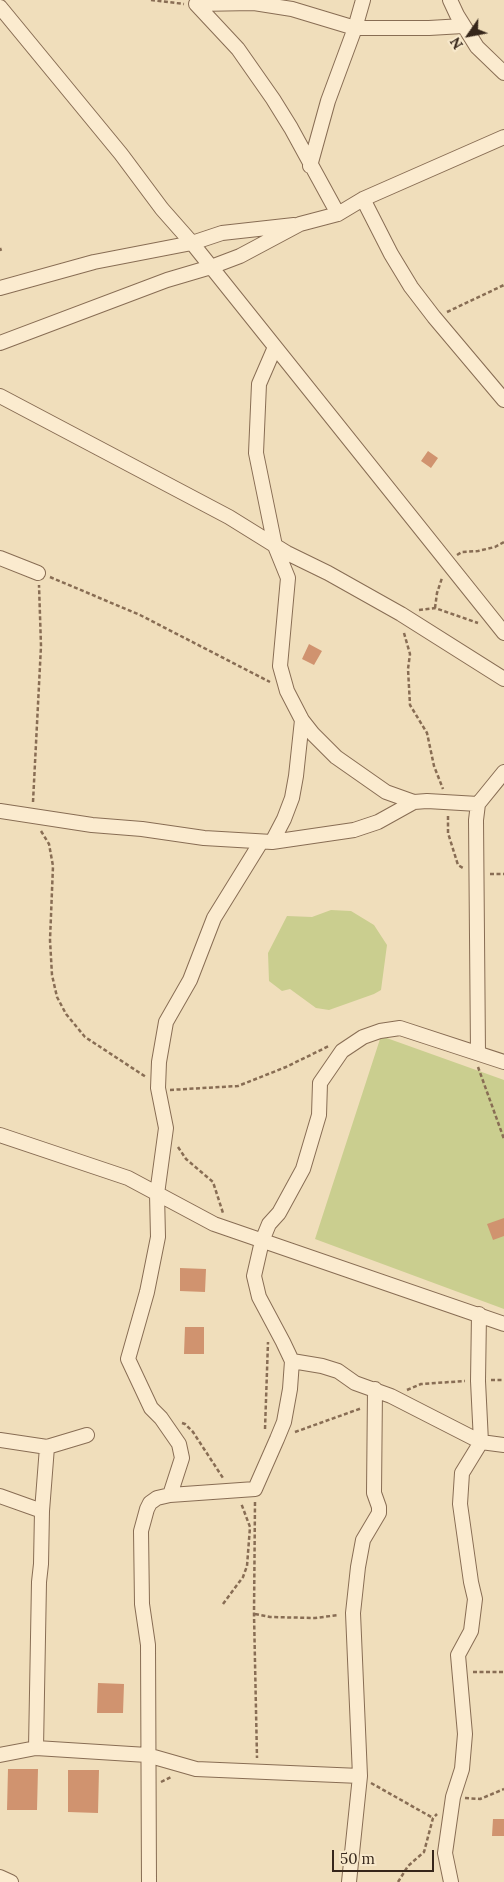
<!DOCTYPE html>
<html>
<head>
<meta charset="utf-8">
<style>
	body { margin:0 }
	#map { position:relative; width:504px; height:1882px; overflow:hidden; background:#f0debb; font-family:Lora,serif }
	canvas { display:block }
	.north { position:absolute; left:444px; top:10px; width:50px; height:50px; -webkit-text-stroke:4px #f7e8cb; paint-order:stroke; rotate:237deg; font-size:14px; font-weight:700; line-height:20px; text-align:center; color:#36261a }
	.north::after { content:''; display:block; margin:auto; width:18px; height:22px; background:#36261a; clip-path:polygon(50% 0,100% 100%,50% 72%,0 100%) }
	.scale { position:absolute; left:332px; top:1850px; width:102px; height:22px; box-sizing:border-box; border:2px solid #36261a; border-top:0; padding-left:6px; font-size:15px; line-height:18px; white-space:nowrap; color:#36261a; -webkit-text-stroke:4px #f7e8cb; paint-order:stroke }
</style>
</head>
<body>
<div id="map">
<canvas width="504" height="1882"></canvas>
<div class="north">N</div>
<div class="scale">50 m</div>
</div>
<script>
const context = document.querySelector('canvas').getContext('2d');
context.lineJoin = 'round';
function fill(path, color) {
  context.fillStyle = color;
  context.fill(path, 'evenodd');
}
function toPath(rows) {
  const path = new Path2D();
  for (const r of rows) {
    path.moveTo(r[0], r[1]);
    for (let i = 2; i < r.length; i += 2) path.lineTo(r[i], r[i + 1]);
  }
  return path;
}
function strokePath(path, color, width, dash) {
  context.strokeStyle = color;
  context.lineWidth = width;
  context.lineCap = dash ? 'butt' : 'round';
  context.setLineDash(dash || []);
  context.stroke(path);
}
fill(toPath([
	[331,910,351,911,374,925,387,945,381,990,374,994,329,1010,316,1008,290,989,282,991,269,981,268,953,287,916,312,917],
	[381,1036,504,1080,504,1309,315,1239]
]), '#cace8f');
fill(toPath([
	[428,451,438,458,431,468,421,461],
	[309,644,322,651,314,665,302,659],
	[504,1218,504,1236,493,1240,487,1224],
	[180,1268,206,1269,205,1292,180,1291],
	[185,1327,204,1327,204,1354,184,1354],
	[98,1683,124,1684,123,1713,97,1713],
	[8,1769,38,1769,37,1810,7,1810],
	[68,1770,99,1770,98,1813,68,1812],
	[493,1819,504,1819,504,1836,492,1836]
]), '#d0936f');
const street = toPath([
	[450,0,457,15,477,47,504,73],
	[196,4,254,3,292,9,355,28,429,28,463,26],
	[196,4,238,49,273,99,291,128,338,214],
	[0,7,121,154,162,209,192,243,504,633],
	[310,166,328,101,355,28,363,0],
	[363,199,391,254,411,287,434,317,504,400],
	[0,288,94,262,192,243,222,233,294,225],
	[0,343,167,280,211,267,240,256,300,224,338,214,363,199,504,137],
	[275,347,259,384,256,453,275,546,288,578,280,666,287,691,302,720,313,734,336,757,386,792,414,802],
	[0,396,229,517,287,553,328,573,401,614,504,679],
	[0,558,38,573],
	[0,811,92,825,142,829,204,838,272,842,354,830,378,822,414,802,427,801,478,804],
	[272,842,284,819,292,798,296,776,302,720],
	[478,1053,476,820,478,804,504,772],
	[0,1135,128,1178,214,1224,504,1324],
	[292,1361,322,1366,338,1371,355,1383,391,1396,481,1442,504,1445],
	[0,1440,47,1447,87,1435],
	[170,1495,255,1489,277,1439,284,1422,290,1389,292,1361,283,1342,259,1297,254,1276,262,1241,269,1224,279,1213,303,1169,319,1115,320,1083,342,1051,363,1037,380,1031,400,1028,504,1062],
	[0,1496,42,1511],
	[36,1748,39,1582,41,1564,42,1511,47,1447],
	[0,1755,36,1748,147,1755,196,1769,360,1776],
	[0,1877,11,1882],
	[149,1882,148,1645,142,1604,141,1531,147,1509,150,1503,157,1498,170,1495,182,1458,179,1444,161,1418,151,1408,128,1359,147,1292,158,1237,157,1194,166,1128,158,1088,159,1062,166,1022,190,980,214,918,261,842],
	[349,1882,360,1776,353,1613,358,1567,363,1540,379,1513,379,1507,374,1493,375,1389],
	[451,1882,445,1853,453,1797,462,1769,465,1734,458,1655,471,1631,475,1599,471,1582,460,1504,462,1473,481,1442,478,1381,479,1314]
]);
strokePath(street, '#886d54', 16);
strokePath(toPath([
	[151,0,184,4],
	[0,248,1,251],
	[447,312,504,285],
	[457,555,462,552,478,551,495,547,504,542],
	[50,577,140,615,270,682],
	[435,608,437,593,442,578],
	[419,610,435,608,478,623],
	[404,633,410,654,408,669,410,705,427,733,434,766,443,789],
	[33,802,41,646,39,585],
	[448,816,448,833,458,865,463,868],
	[41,831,49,844,53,866,50,940,52,975,57,997,66,1014,85,1037,146,1077],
	[490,874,504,874],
	[478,1067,504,1139],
	[170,1090,238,1086,286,1067,329,1046],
	[178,1147,186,1159,213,1182,223,1213],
	[491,1380,504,1380],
	[407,1390,421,1384,465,1381],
	[182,1423,185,1424,193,1432,223,1478],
	[265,1429,268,1342],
	[295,1432,362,1408],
	[255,1502,254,1614,257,1758],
	[223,1604,243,1577,247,1566,250,1527,241,1503],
	[255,1614,270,1617,315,1618,339,1615],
	[473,1672,504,1672],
	[161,1782,171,1777],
	[371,1783,433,1818],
	[465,1798,480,1799,504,1789],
	[398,1882,408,1866,424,1852,433,1818,437,1814]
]), '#886d54', 2.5, [4, 2.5]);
strokePath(street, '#fbebcf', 14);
</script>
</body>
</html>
